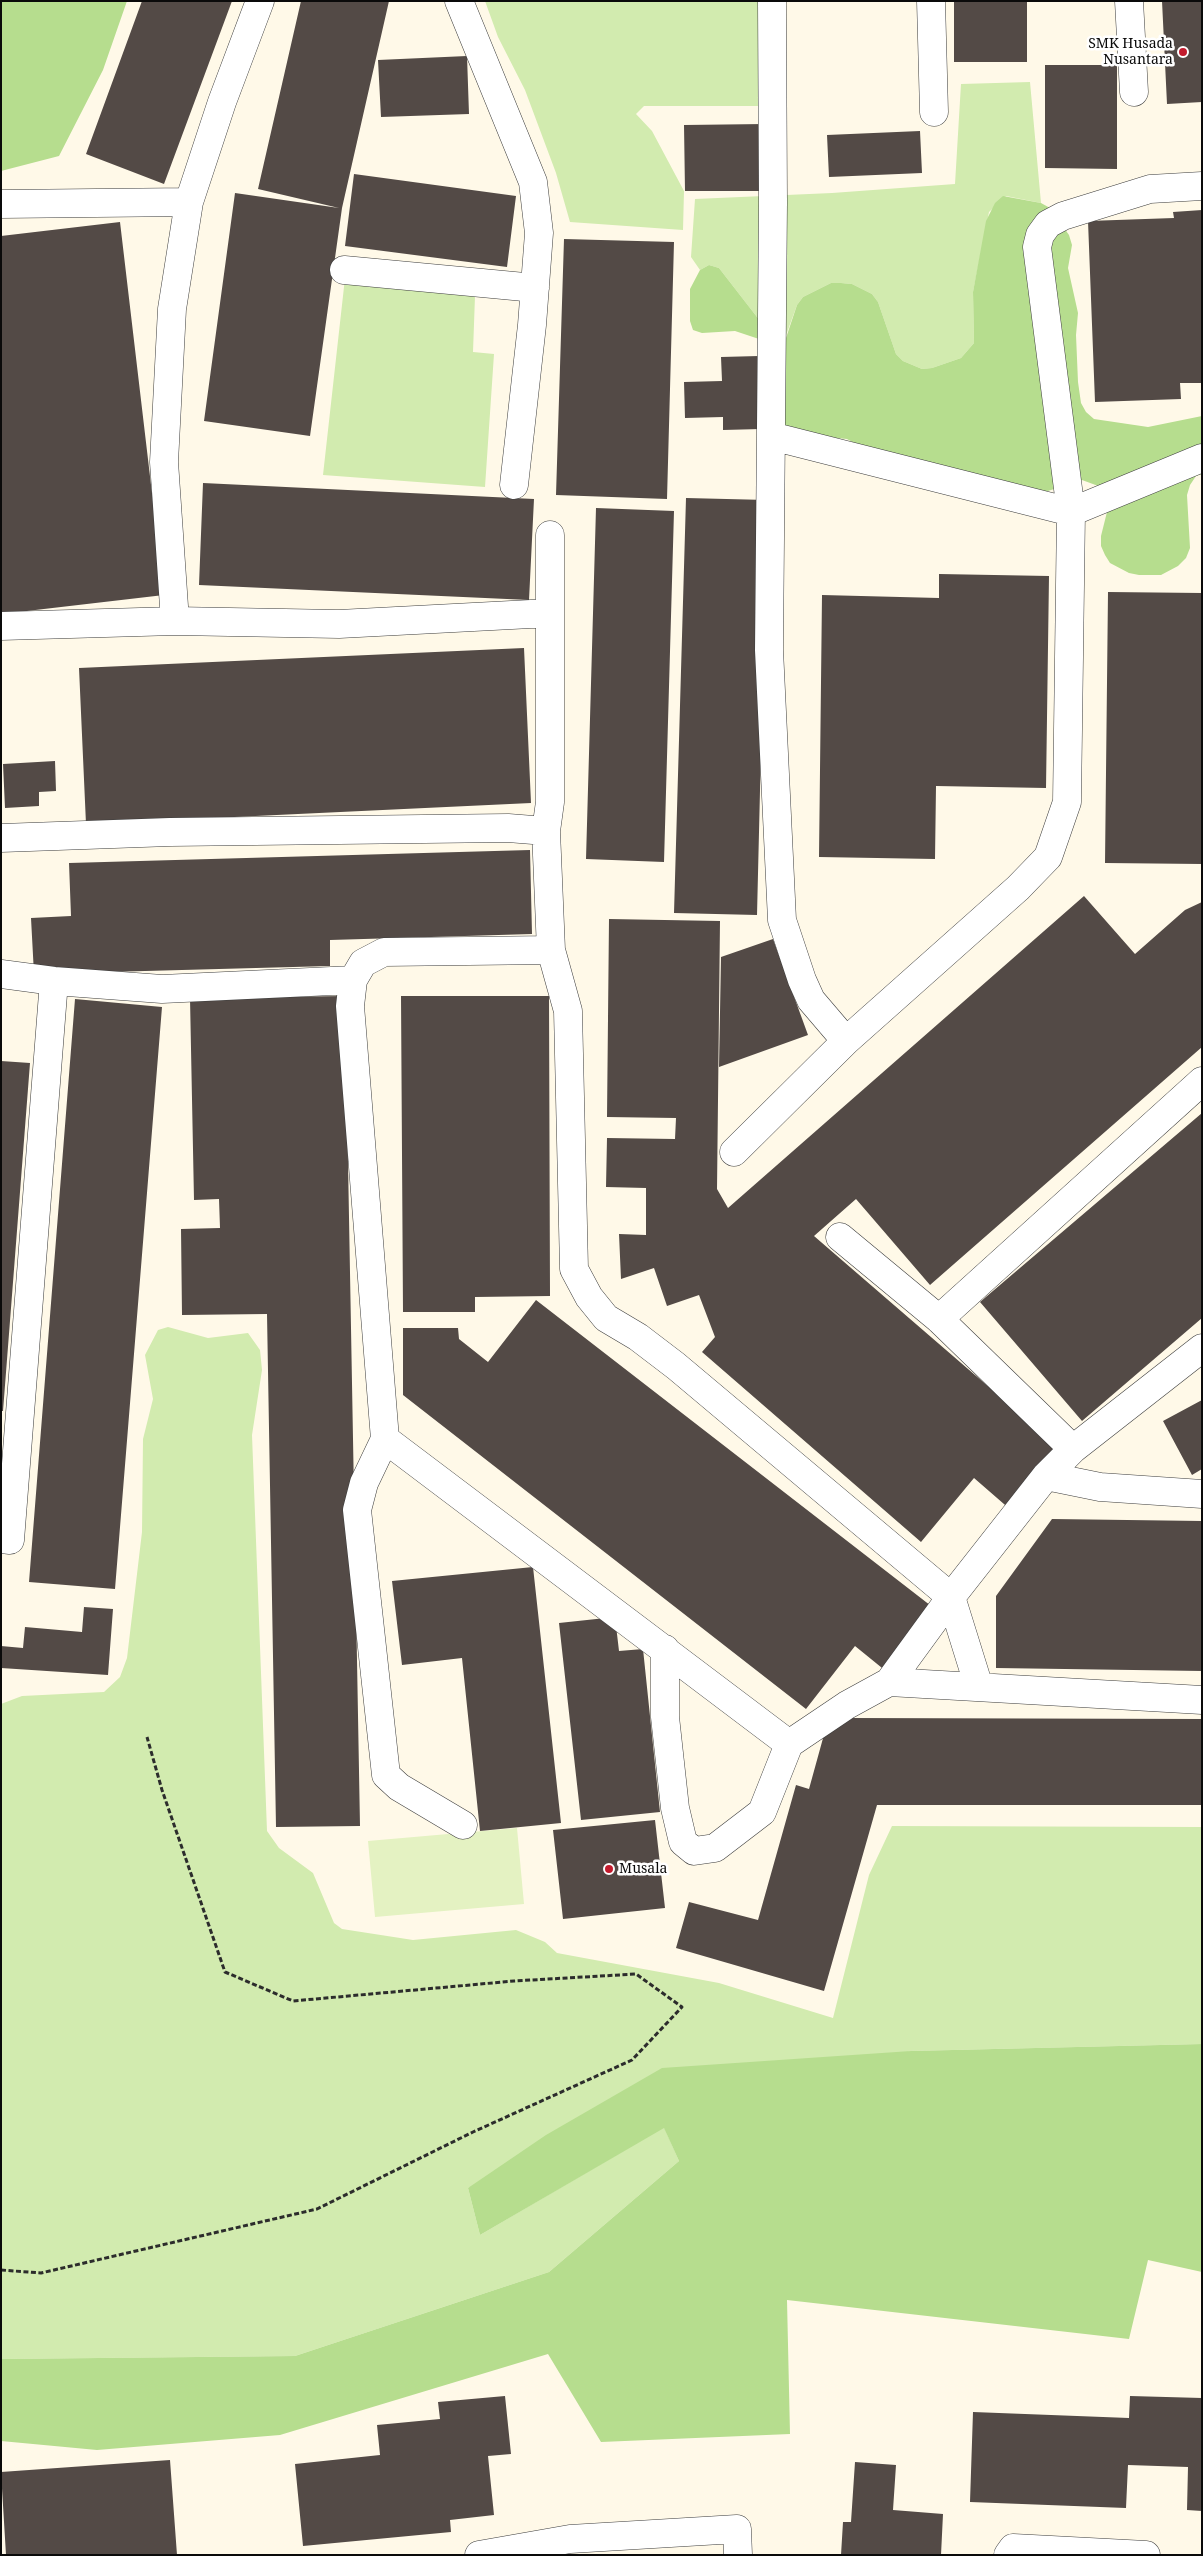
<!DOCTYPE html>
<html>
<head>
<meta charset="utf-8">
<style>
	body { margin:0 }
	#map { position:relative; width:1203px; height:2556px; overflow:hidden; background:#fff9e8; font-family:"Noto Serif",serif }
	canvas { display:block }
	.frame { position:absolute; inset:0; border:2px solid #0a0a0a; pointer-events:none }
</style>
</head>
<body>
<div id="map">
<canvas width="1203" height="2556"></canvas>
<div class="frame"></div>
</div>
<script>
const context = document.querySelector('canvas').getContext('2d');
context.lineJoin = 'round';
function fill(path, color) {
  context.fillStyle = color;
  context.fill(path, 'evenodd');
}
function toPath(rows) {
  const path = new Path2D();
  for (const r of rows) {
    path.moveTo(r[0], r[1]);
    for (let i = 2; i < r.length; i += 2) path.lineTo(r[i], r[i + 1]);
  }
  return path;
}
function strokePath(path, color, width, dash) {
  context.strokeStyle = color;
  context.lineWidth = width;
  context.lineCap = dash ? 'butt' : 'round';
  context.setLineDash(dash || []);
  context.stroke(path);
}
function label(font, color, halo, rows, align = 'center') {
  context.font = font + ' "Noto Serif",serif';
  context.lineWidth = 5;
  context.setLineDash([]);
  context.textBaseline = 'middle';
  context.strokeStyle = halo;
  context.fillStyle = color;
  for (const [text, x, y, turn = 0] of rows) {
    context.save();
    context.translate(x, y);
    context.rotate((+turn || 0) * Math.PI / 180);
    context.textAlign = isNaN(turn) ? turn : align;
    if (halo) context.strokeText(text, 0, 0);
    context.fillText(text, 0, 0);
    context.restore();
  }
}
fill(toPath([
	[485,1,761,1,762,106,644,106,636,114,652,131,684,191,683,230,570,222,556,173,525,90,498,37],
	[1030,82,1041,203,1006,196,989,212,973,292,974,343,961,358,932,368,922,369,903,361,896,354,878,302,872,294,852,284,841,283,831,283,803,297,797,305,784,341,757,317,719,268,709,265,700,270,691,257,695,199,832,193,955,184,961,84],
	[345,278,475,296,473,352,494,354,485,487,323,475],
	[168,1327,208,1338,248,1333,260,1350,262,1370,252,1435,267,1831,279,1848,313,1873,334,1923,342,1929,413,1940,516,1930,545,1942,557,1953,719,1983,833,2018,869,1875,892,1826,1202,1827,1202,2044,911,2051,468,2188,480,2235,664,2127,679,2161,549,2272,295,2356,1,2359,1,1704,22,1696,104,1692,120,1677,127,1658,142,1532,143,1439,153,1399,145,1355,158,1330]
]), '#d2ebaf');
fill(toPath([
	[1,1,127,1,103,70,59,156,1,171],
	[1003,196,1041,203,1050,208,1069,235,1072,245,1068,268,1078,313,1076,335,1078,382,1081,403,1086,412,1094,419,1148,427,1202,416,1202,474,1196,476,1190,485,1187,495,1190,548,1186,558,1178,566,1161,575,1139,575,1129,573,1110,563,1105,555,1101,546,1101,536,1108,508,1101,487,1082,480,1020,500,868,451,847,439,826,437,785,439,765,341,735,331,702,333,693,330,690,321,690,289,700,270,709,265,719,268,757,317,785,341,797,305,803,297,831,283,841,283,852,284,872,294,878,302,896,354,903,361,922,369,932,368,961,358,974,343,973,292,986,221,995,203],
	[1202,2044,1202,2272,1148,2260,1129,2339,787,2300,790,2434,601,2442,548,2354,280,2435,97,2450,1,2441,1,2359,295,2356,549,2272,679,2161,664,2128,480,2235,468,2188,546,2135,662,2068,911,2051]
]), '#b6dd8e');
fill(toPath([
	[517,1828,524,1904,375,1917,368,1841]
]), '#e4f2c2');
fill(toPath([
	[142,1,232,1,164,184,86,154],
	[301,1,389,1,342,208,310,436,204,421,235,193,339,208,258,189],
	[954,1,1027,1,1027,62,954,62],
	[1162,1,1202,1,1202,102,1167,104],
	[467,56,469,114,381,117,378,60],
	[1045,65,1117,65,1117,169,1045,168],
	[765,124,766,191,685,191,684,125],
	[920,131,922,173,829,177,827,135],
	[354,174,516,196,507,267,345,246],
	[1202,210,1202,383,1180,383,1181,399,1095,402,1088,221,1174,218,1173,212],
	[120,222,164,595,1,614,1,236],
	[564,239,674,242,667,499,556,495],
	[759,356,761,429,723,430,723,417,685,418,684,382,722,381,721,357],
	[203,483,534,499,529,600,199,585],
	[686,498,767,500,757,915,674,913],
	[596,508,674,511,664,862,586,859],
	[939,574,1049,576,1046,788,936,786,935,859,819,857,822,595,939,598],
	[1108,592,1202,593,1202,864,1105,863],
	[524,648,531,803,86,824,79,668],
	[55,761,56,791,39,792,39,806,5,808,3,764],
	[530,850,532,934,330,940,330,966,34,974,31,918,71,916,69,863],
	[1084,896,1135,954,1185,910,1202,902,1202,1047,930,1285,856,1199,814,1236,1063,1451,1012,1511,974,1478,921,1542,702,1352,715,1337,699,1295,667,1306,654,1268,621,1279,619,1234,646,1235,646,1188,606,1187,607,1138,675,1139,676,1118,607,1117,609,919,720,921,717,1189,728,1208],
	[773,939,808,1035,719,1067,721,957],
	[345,996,360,1826,276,1827,267,1314,182,1315,181,1229,220,1228,219,1199,194,1200,190,998],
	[401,996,549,996,550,1296,475,1297,475,1312,403,1312],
	[75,999,162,1007,115,1589,29,1582],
	[1,1061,30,1063,3,1411,1,1411],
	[1202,1113,1202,1318,1082,1421,980,1302],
	[536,1300,935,1609,887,1672,855,1646,806,1709,403,1395,403,1328,458,1328,459,1339,488,1362],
	[1202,1400,1202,1469,1192,1475,1163,1421],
	[1052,1519,1202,1521,1202,1671,996,1668,996,1596],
	[533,1567,561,1823,480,1831,462,1658,402,1665,392,1581],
	[84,1607,113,1609,108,1675,1,1668,1,1646,23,1648,25,1627,82,1632],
	[615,1617,619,1651,643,1649,660,1812,581,1820,559,1623],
	[849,1718,1202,1719,1202,1805,877,1805,824,1991,676,1948,689,1902,758,1920,796,1785,809,1789,825,1731],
	[655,1820,665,1908,563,1919,553,1830],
	[505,2396,511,2454,488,2456,494,2515,450,2520,451,2532,303,2546,295,2464,380,2455,377,2425,440,2419,438,2402],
	[1130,2396,1202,2398,1202,2511,1187,2510,1188,2467,1128,2465,1126,2508,970,2502,973,2412,1129,2418],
	[170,2460,177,2555,6,2555,1,2472],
	[855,2462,896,2465,893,2510,943,2514,941,2555,841,2555,843,2522,851,2522]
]), '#534a46');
const minor = toPath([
	[459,1,533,182,539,233,532,325,514,485],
	[772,1,773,203,769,650,782,920,802,980,811,1000,846,1041],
	[931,1,934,112],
	[1129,1,1134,92],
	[1,204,189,202],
	[344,270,535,288],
	[771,436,1071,512,1202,458],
	[550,535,550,802,546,831,551,950,568,1011,574,1269,589,1297,606,1318,638,1337,676,1366,951,1597,979,1687],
	[175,621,164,462,172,309,189,202,222,102,260,1],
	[1,626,175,621,339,624,550,613],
	[1,838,170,832,508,828,546,831],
	[1,974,54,981,162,989,353,980],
	[734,1152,846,1041,1018,888,1048,857,1067,802,1071,512,1037,247,1040,235,1048,224,1063,216,1150,189,1202,186],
	[840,1237,939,1319,1073,1449],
	[939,1319,1202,1081],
	[385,1439,789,1744],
	[1046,1476,1100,1487,1202,1494],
	[1,1539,10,1540,54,981],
	[665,1649,665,1717,675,1808,683,1842,694,1851,715,1848,762,1812,789,1744,847,1705,889,1682,951,1597,1046,1476,1073,1449,1202,1348],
	[889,1682,1202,1700],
	[463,1825,399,1787,386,1775,357,1510,364,1483,385,1439,350,1006,353,980,363,963,384,952,551,950],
	[479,2555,570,2539,737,2529,738,2555],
	[1008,2555,1013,2548,1146,2555]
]);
strokePath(minor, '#3d3d3d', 29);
strokePath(toPath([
	[1,2270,41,2273,317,2209,473,2132,632,2060,682,2007,636,1974,514,1981,293,2001,225,1972,162,1790,147,1737]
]), '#2c2c2c', 3, [5, 2.5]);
strokePath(minor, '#fff', 28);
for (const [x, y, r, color] of [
	[1183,52,5,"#c21b2d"],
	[609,1869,5,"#c21b2d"]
]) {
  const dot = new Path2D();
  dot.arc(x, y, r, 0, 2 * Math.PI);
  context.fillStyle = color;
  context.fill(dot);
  strokePath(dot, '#fff', 2);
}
label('14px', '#0a0a0a', '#fff', [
	["SMK Husada",1173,44],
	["Nusantara",1173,60],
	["Musala",619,1869,"left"]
], 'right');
</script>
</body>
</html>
